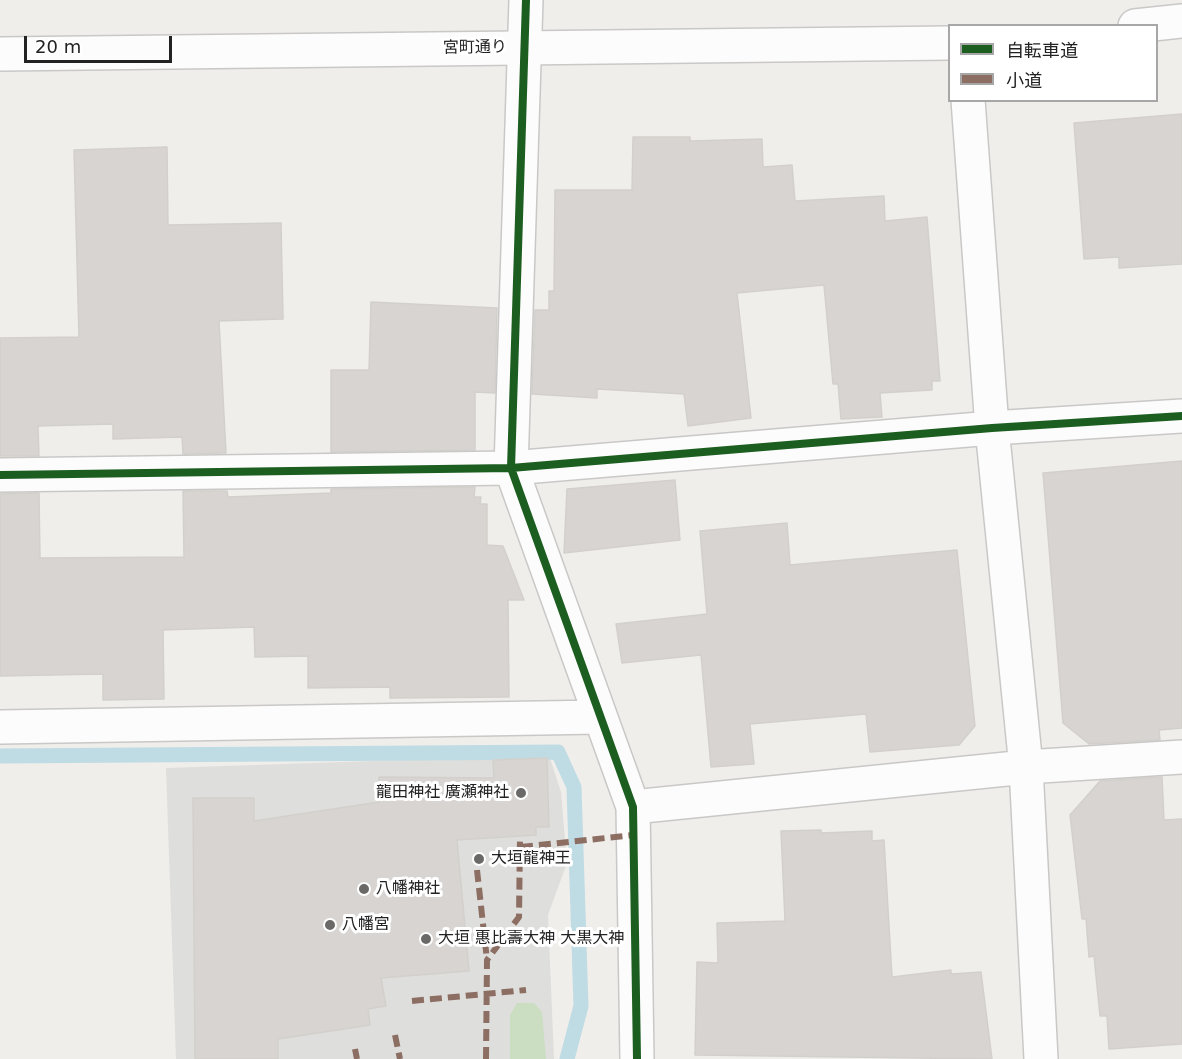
<!DOCTYPE html>
<html>
<head>
<meta charset="utf-8">
<style>
	body { margin:0 }
	#map { position:relative; width:1182px; height:1059px; overflow:hidden; background:#f0eeeb; font-family:"DejaVu Sans","Noto Sans JP",sans-serif }
	canvas { display:block }
	.legend { position:absolute; left:948px; top:24px; width:210px; height:78px; box-sizing:border-box; background:#fff; border:2px solid #a7a7a7; margin:0; padding:8px 10px; list-style:none; font-size:18px; color:#222 }
	.legend li { display:flex; align-items:center; gap:12px; height:30px }
	.legend b { width:30px; border:2px solid #a7a7a7 }
	.scale { position:absolute; left:24px; top:36px; width:148px; height:27px; box-sizing:border-box; border:3px solid #222; border-top:0; padding-left:8px; font-size:18px; line-height:21px; white-space:nowrap; color:#222; -webkit-text-stroke:4px #fff; paint-order:stroke }
</style>
</head>
<body>
<div id="map">
<canvas width="1182" height="1059"></canvas>
<ul class="legend">
<li><b style="height:8px;background:#1b5e20"></b>自転車道</li>
<li><b style="height:8px;background:#8d6e63"></b>小道</li>
</ul>
<div class="scale">20 m</div>
</div>
<script>
const context = document.querySelector('canvas').getContext('2d');
context.lineJoin = 'round';
function fill(path, color) {
  context.fillStyle = color;
  context.fill(path, 'evenodd');
}
function toPath(rows) {
  const path = new Path2D();
  for (const r of rows) {
    path.moveTo(r[0], r[1]);
    for (let i = 2; i < r.length; i += 2) path.lineTo(r[i], r[i + 1]);
  }
  return path;
}
function strokePath(path, color, width, dash) {
  context.strokeStyle = color;
  context.lineWidth = width;
  context.lineCap = dash ? 'butt' : 'round';
  context.setLineDash(dash || []);
  context.stroke(path);
}
function label(font, color, halo, rows, align = 'center') {
  context.font = font + ' "DejaVu Sans","Noto Sans JP",sans-serif';
  context.lineWidth = 6;
  context.setLineDash([]);
  context.textBaseline = 'middle';
  context.strokeStyle = halo;
  context.fillStyle = color;
  for (const [text, x, y, turn = 0] of rows) {
    context.save();
    context.translate(x, y);
    context.rotate((+turn || 0) * Math.PI / 180);
    context.textAlign = isNaN(turn) ? turn : align;
    if (halo) context.strokeText(text, 0, 0);
    context.fillText(text, 0, 0);
    context.restore();
  }
}
fill(toPath([
	[549,755,561,792,567,863,548,915,554,1059,176,1059,166,768]
]), '#dededc');
fill(toPath([
	[517,1003,534,1003,542,1012,546,1059,510,1059,510,1015]
]), '#cbdec1');
strokePath(toPath([
	[0,756,558,752,574,787,581,1006,567,1059]
]), '#bfdbe3', 15);
const building = toPath([
	[1182,114,1182,264,1119,268,1119,257,1084,259,1074,123,1182,114],
	[633,137,690,137,690,141,762,139,763,167,792,165,795,201,884,196,885,221,927,217,940,381,932,381,932,390,880,393,882,417,841,419,838,384,833,384,824,285,737,293,751,418,688,426,684,394,597,389,597,398,532,394,535,310,549,310,549,291,554,291,555,190,632,190,633,137],
	[167,147,168,225,281,223,283,319,219,321,226,453,183,454,182,437,113,439,113,424,38,426,39,456,0,456,0,338,79,337,74,150,167,147],
	[371,302,497,308,495,393,475,392,475,450,331,452,331,370,369,370,371,302],
	[1182,461,1182,728,1159,730,1160,740,1089,744,1063,723,1043,473,1182,461],
	[675,480,680,540,564,553,567,489,675,480],
	[475,487,474,497,481,497,480,504,487,504,487,545,503,546,524,600,508,600,509,697,390,698,390,687,308,688,308,656,255,657,254,627,163,630,164,699,103,700,103,674,0,676,0,494,39,493,40,558,184,557,183,491,227,491,228,497,331,493,331,489,475,487],
	[787,523,790,565,957,550,975,726,959,745,870,752,866,714,750,724,754,764,711,767,701,655,622,663,616,624,707,614,700,531,787,523],
	[547,758,549,827,536,827,536,835,457,840,469,971,381,978,386,1006,368,1009,370,1025,278,1039,278,1059,195,1059,193,798,254,798,254,821,379,802,379,777,494,778,493,760,547,758],
	[1162,777,1164,820,1182,819,1182,1044,1109,1049,1107,1016,1100,1016,1094,956,1089,957,1086,919,1082,919,1070,815,1100,781,1162,777],
	[821,830,821,833,872,831,872,841,884,840,892,977,951,970,951,974,981,972,992,1059,695,1055,697,962,718,963,717,923,785,921,781,831,821,830]
]);
fill(building, '#d7d4d2');
strokePath(building, '#d3d0cc', 1.5);
const minor = toPath([
	[526,0,511,468,633,807,637,1059],
	[968,100,992,428,1026,767,1041,1059],
	[0,475,511,468,992,428,1182,416],
	[0,727,600,717],
	[633,807,1026,767,1182,757]
]);
const tertiary = toPath([
	[1135,26,1182,21],
	[0,54,950,43]
]);
strokePath(minor, '#c9c8c7', 36);
strokePath(tertiary, '#c9c8c7', 36);
strokePath(minor, '#fdfcfc', 33);
strokePath(tertiary, '#fdfcfc', 33);
strokePath(toPath([
	[521,847,634,835],
	[477,870,487,960],
	[412,1001,526,990],
	[395,1035,400,1059],
	[355,1049,357,1059],
	[486,1059,487,960,519,917,520,838]
]), '#8d6e63', 6, [12, 6]);
strokePath(toPath([
	[526,0,511,468,633,807,637,1059],
	[0,475,511,468,992,428,1182,416]
]), '#1b5e20', 8);
for (const [x, y, r, color] of [
	[521,793,6,"#6a6968"],
	[479,859,6,"#6a6968"],
	[364,889,6,"#6a6968"],
	[330,925,6,"#6a6968"],
	[426,939,6,"#6a6968"]
]) {
  const dot = new Path2D();
  dot.arc(x, y, r, 0, 2 * Math.PI);
  context.fillStyle = color;
  context.fill(dot);
  strokePath(dot, '#fff', 2);
}
label('16px', '#222', '#fff', [
	["宮町通り",475,48,-1]
]);
label('16px', '#222', '#fff', [
	["龍田神社 廣瀬神社",509,793,"right"],
	["大垣龍神王",491,859],
	["八幡神社",376,889],
	["八幡宮",342,925],
	["大垣 惠比壽大神 大黒大神",438,939]
], 'left');
</script>
</body>
</html>
